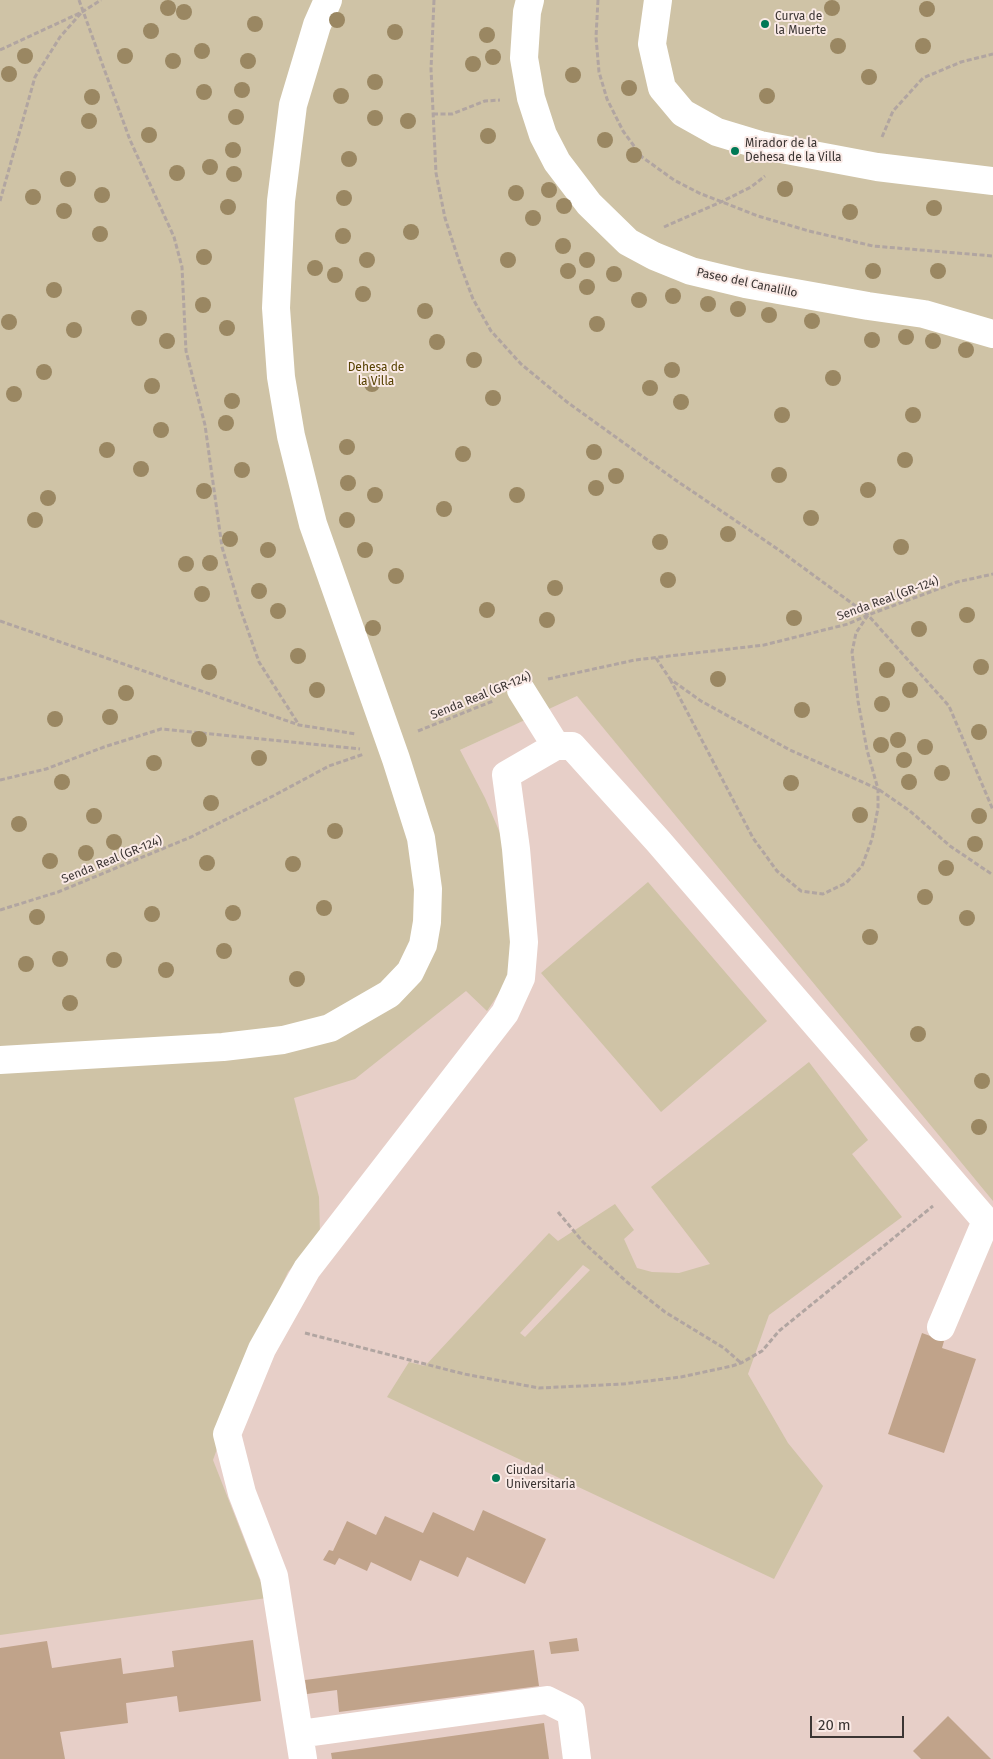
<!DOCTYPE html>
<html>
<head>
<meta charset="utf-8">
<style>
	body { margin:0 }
	#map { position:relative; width:993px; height:1759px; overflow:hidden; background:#edddd9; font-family:"Fira Sans",sans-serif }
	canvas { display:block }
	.scale { position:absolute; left:810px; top:1716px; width:94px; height:22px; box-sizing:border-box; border:2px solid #3b3533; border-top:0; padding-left:6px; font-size:15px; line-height:18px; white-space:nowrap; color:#3b3533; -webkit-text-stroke:4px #faeae6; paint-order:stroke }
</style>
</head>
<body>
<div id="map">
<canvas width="993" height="1759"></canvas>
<div class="scale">20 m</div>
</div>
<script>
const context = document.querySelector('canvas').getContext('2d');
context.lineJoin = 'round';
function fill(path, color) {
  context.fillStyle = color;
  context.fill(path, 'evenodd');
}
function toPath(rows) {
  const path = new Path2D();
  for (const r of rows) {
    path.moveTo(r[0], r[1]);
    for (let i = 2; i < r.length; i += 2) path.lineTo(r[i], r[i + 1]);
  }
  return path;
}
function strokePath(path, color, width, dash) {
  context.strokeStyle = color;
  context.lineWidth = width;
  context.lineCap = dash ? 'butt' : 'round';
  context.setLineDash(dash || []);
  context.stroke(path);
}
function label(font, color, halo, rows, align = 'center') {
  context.font = font + ' "Fira Sans",sans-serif';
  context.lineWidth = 4;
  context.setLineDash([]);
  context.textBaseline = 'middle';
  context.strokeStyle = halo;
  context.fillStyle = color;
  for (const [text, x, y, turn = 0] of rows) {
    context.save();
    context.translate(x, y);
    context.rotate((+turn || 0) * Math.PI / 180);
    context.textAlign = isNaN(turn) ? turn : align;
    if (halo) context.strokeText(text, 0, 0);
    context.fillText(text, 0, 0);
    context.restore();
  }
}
fill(toPath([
	[577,695,993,1197,993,1759,0,1759,0,1082,441,759]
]), '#e7cfc8');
fill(toPath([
	[0,0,993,0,993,1201,577,696,460,750,485,798,503,840,517,941,506,983,487,1011,466,991,355,1079,294,1098,319,1197,320,1233,288,1272,257,1338,213,1460,267,1598,0,1635],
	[648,882,767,1021,661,1112,541,973],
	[809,1062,868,1140,852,1154,902,1217,769,1315,748,1374,788,1443,823,1486,774,1579,387,1397,409,1362,425,1366,549,1233,558,1241,615,1204,634,1230,624,1239,637,1268,652,1272,679,1273,710,1264,651,1187],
	[583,1265,590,1270,525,1337,520,1333]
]), '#cfc3a6');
fill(toPath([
	[922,1333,944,1341,942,1348,976,1359,944,1453,888,1434],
	[483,1510,546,1539,525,1584,467,1557,458,1577,420,1560,411,1581,371,1562,367,1571,339,1558,335,1565,323,1560,329,1550,333,1551,347,1521,376,1535,385,1516,423,1533,433,1512,474,1531],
	[577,1638,579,1651,551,1654,549,1642],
	[253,1640,261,1701,179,1712,177,1696,126,1703,128,1723,60,1732,65,1759,0,1759,0,1648,47,1641,52,1668,121,1658,123,1674,174,1667,172,1651],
	[534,1650,539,1686,339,1712,337,1690,307,1694,305,1680],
	[948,1716,991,1759,921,1759,913,1751],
	[544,1723,549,1759,332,1759,331,1753]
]), '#c0a38a');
strokePath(toPath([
	[79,0,130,140,174,237,182,267,186,351,205,425,222,547,239,605,259,662,299,725],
	[434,0,431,69,436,173,445,218,460,264,473,299,491,331,521,364,567,402,674,479,779,550,868,615,949,706,993,810],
	[598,0,596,37,599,72,607,99,623,131,642,157,674,180,699,193,758,216,809,231,873,246,993,256],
	[0,50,82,12,101,0],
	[433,114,452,114,485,101,500,100],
	[882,137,893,111,923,78,961,62,993,54],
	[0,201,35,77,60,37,82,12],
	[664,227,721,202,751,187,765,176],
	[0,621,299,725,356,734],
	[656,658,670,679,701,701,790,750,878,789,910,811,950,846,993,875],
	[548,679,635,660,764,645,848,624,868,615,957,582,993,574],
	[670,679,753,838,777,871,801,891,823,894,846,883,862,866,872,839,878,808,878,789,867,750,858,701,852,652,856,633,868,615],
	[418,731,493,701],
	[0,780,46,769,104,747,161,729,360,749],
	[0,910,58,892,191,837,273,796,329,766,364,754],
	[558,1212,583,1242,627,1282,665,1312,724,1348,741,1363],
	[305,1333,464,1374,539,1388,623,1384,681,1377,732,1366,741,1363,762,1351,779,1331,933,1206]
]), '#b1a5a1', 3, [5, 2.5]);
strokePath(toPath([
	[530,0,527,12,524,58,531,98,543,135,557,162,589,204,628,242,654,256,691,271,745,284,868,306,924,314,993,334],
	[658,0,652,44,662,88,683,113,717,132,760,145,877,167,993,181],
	[521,690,556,746],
	[0,1060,223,1047,283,1040,330,1028,389,994,410,972,423,945,427,922,428,889,421,838,396,759,313,524,291,436,281,377,276,308,281,201,293,105,317,25,328,0],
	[299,1734,547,1700,571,1712,577,1759],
	[303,1759,274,1576,242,1493,227,1434,262,1349,307,1269,505,1013,521,978,524,942,516,849,506,775,556,746,572,746,658,841,986,1221,941,1327]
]), '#fff', 28);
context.fillStyle = '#9a8762';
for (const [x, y] of [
	[168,8],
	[832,8],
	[927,9],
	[184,12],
	[337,20],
	[255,24],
	[151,31],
	[395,32],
	[487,35],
	[838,46],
	[923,46],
	[202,51],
	[25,56],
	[125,56],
	[493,57],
	[173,61],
	[248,61],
	[473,64],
	[9,74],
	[573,75],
	[869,77],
	[375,82],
	[629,88],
	[242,90],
	[204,92],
	[341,96],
	[767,96],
	[92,97],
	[236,117],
	[375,118],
	[89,121],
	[408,121],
	[149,135],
	[488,136],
	[605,140],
	[233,150],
	[634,155],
	[349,159],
	[210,167],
	[177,173],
	[234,174],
	[68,179],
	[785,189],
	[549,190],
	[516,193],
	[102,195],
	[33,197],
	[344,198],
	[564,206],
	[228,207],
	[934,208],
	[64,211],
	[850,212],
	[533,218],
	[411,232],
	[100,234],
	[343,236],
	[563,246],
	[204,257],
	[367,260],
	[508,260],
	[587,260],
	[315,268],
	[568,271],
	[873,271],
	[938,271],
	[614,274],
	[335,275],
	[587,287],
	[54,290],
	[363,294],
	[673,296],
	[639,300],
	[708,304],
	[203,305],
	[738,309],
	[425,311],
	[769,315],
	[139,318],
	[812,321],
	[9,322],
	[597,324],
	[227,328],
	[74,330],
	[906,337],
	[872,340],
	[167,341],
	[933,341],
	[437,342],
	[966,350],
	[474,360],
	[672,370],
	[44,372],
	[833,378],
	[372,384],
	[152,386],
	[650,388],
	[14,394],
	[493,398],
	[232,401],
	[681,402],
	[782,415],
	[913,415],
	[226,423],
	[161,430],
	[347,447],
	[107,450],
	[594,452],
	[463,454],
	[905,460],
	[141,469],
	[242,470],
	[779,475],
	[616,476],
	[348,483],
	[596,488],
	[868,490],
	[204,491],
	[375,495],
	[517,495],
	[48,498],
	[444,509],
	[811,518],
	[35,520],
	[347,520],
	[728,534],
	[230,539],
	[660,542],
	[901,547],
	[268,550],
	[365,550],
	[210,563],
	[186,564],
	[396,576],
	[668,580],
	[555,588],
	[259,591],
	[202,594],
	[487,610],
	[278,611],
	[967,615],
	[794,618],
	[547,620],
	[373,628],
	[919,629],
	[298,656],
	[981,667],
	[887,670],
	[209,672],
	[718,679],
	[317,690],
	[910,690],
	[126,693],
	[882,704],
	[802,710],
	[110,717],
	[55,719],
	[979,732],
	[199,739],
	[898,740],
	[881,745],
	[925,747],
	[259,758],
	[904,760],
	[154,763],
	[942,773],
	[62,782],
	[909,782],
	[791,783],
	[211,803],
	[860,815],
	[94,816],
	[979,816],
	[19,824],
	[335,831],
	[114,842],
	[975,844],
	[86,853],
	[50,861],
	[207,863],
	[293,864],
	[946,868],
	[925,897],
	[324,908],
	[233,913],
	[152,914],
	[37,917],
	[967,918],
	[870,937],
	[224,951],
	[60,959],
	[114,960],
	[26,964],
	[166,970],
	[297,979],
	[70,1003],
	[918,1034],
	[982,1081],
	[979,1127]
]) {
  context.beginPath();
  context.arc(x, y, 8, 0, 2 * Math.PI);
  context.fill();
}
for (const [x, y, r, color] of [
	[765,24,5,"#007956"],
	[735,151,5,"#007956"],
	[496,1478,5,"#007956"]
]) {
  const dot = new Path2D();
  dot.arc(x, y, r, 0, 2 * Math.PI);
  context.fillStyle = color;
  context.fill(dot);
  strokePath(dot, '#faeae6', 2);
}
label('12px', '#3b3533', '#faeae6', [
	["Curva de",775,17],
	["la Muerte",775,31],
	["Mirador de la",745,144],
	["Dehesa de la Villa",745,158],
	["Ciudad",506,1471],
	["Universitaria",506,1485]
], 'left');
label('12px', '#3b3533', '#faeae6', [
	["Paseo del Canalillo",747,283,12],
	["Senda Real (GR-124)",888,599,-20],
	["Senda Real (GR-124)",481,696,-22],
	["Senda Real (GR-124)",112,860,-22]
]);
label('12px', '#564101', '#faeae6', [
	["Dehesa de",376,368],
	["la Villa",376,382]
]);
</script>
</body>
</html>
